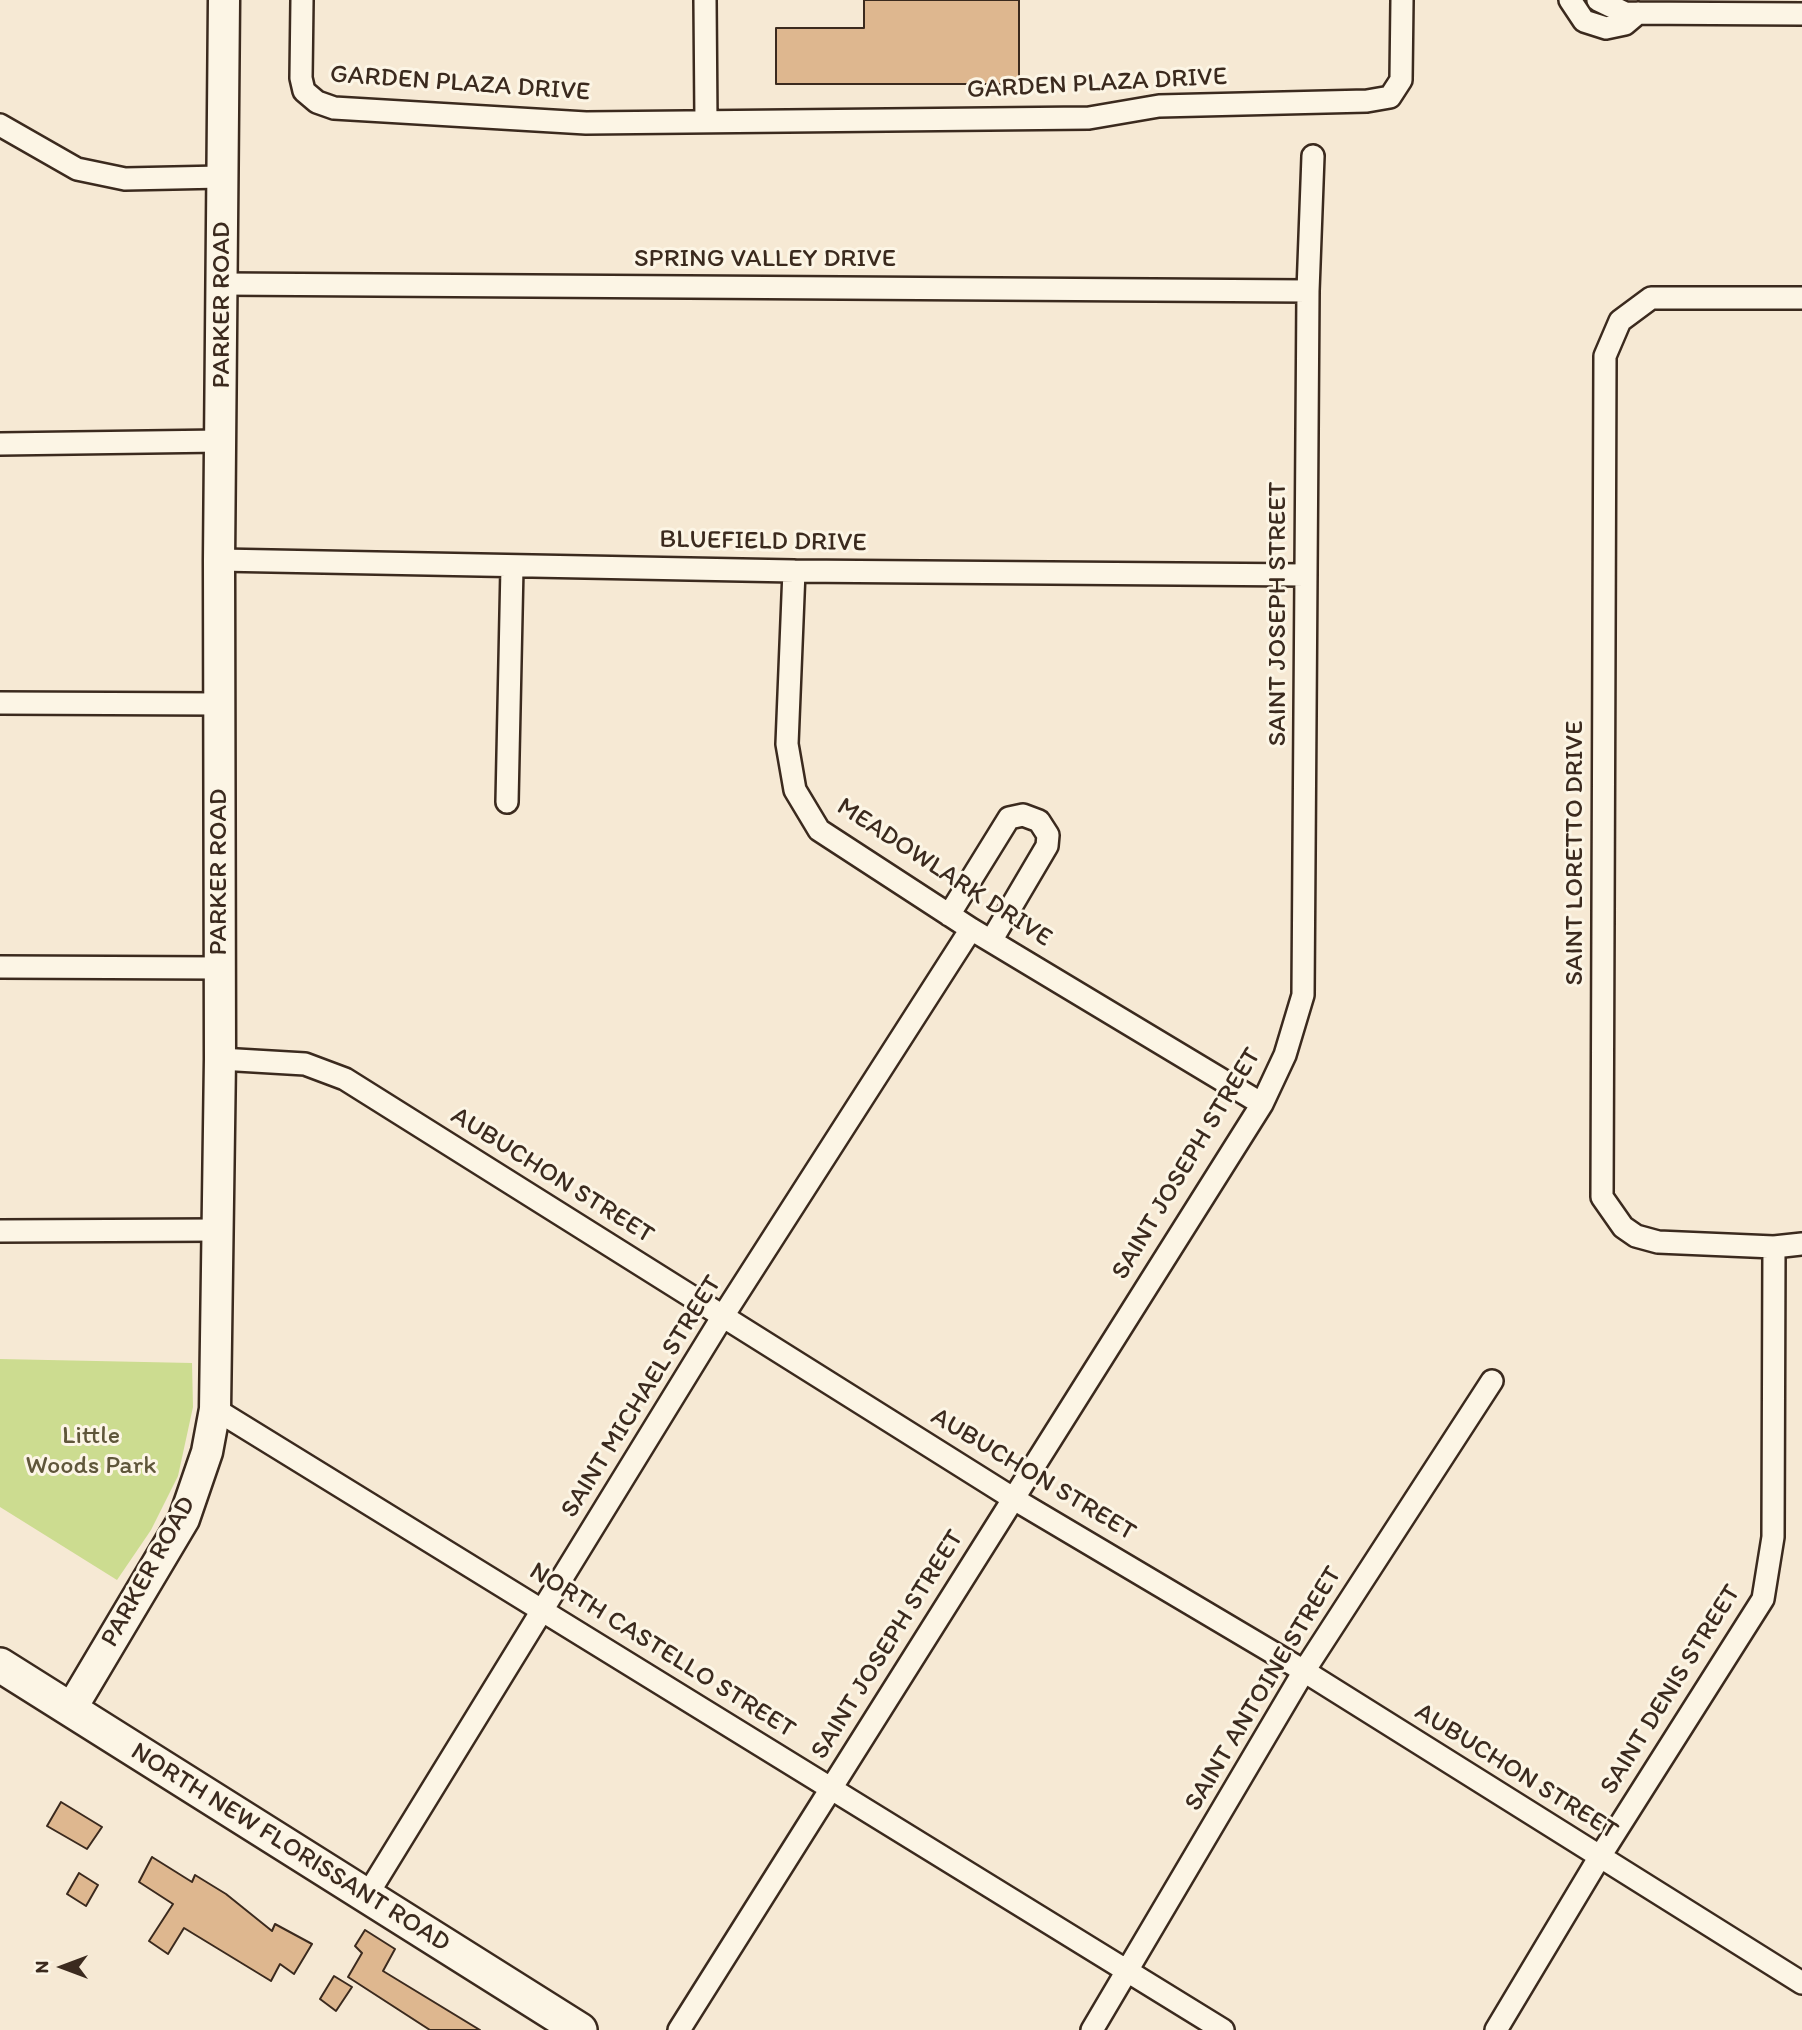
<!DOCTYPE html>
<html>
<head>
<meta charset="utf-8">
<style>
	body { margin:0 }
	#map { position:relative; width:1802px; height:2030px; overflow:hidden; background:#f6e9d4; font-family:Itim,sans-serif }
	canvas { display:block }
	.north { position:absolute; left:28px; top:1932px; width:70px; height:70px; -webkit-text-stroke:5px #fcf5e5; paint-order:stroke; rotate:270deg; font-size:19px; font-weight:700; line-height:28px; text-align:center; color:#3b2a1e }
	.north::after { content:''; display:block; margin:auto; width:24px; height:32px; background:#3b2a1e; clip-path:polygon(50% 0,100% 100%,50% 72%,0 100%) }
</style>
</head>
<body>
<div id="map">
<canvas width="1802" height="2030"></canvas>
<div class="north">N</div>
</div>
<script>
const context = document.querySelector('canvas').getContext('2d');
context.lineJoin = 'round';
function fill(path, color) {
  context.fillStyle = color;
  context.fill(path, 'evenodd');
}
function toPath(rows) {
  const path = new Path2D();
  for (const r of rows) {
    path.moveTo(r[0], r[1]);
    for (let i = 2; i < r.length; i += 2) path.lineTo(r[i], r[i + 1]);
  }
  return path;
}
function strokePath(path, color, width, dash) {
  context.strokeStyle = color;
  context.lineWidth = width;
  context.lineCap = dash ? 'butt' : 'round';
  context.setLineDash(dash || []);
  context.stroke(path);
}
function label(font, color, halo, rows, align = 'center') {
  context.font = font + ' Itim,sans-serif';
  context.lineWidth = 6;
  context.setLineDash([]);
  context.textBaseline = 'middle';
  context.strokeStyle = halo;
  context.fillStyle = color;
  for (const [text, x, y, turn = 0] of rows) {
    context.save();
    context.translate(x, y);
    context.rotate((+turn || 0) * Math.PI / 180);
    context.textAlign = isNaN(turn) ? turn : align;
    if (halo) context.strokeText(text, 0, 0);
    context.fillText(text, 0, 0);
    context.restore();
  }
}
fill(toPath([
	[0,1359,192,1363,193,1407,178,1476,151,1530,117,1580,0,1507]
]), '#ccdc90');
const building = toPath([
	[864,0,1019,0,1019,84,776,84,776,28,864,28,864,0],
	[61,1802,102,1827,87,1849,47,1826,61,1802],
	[152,1857,192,1882,195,1875,226,1894,272,1931,275,1924,312,1944,294,1974,280,1964,271,1981,184,1928,168,1954,149,1941,173,1904,139,1882,152,1857],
	[79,1873,98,1885,86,1906,67,1894,79,1873],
	[365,1930,395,1949,383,1971,480,2030,430,2030,348,1977,362,1953,355,1946,365,1930],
	[334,1976,352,1987,336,2011,320,1999,334,1976]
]);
fill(building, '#deb78f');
strokePath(building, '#3b2a1e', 2);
const minor = toPath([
	[302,0,301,78,304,91,317,102,334,108,586,123,1089,118,1159,106,1367,101,1390,97,1401,80,1402,0],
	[705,0,706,121],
	[1570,0,1584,21,1606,28,1625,24,1638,13],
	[1598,0,1625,13,1802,14],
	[0,125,77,169,125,179,222,177],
	[222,284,1308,291],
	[0,444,221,441],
	[219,560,794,571,1306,575],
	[794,571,787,744,795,790,819,830,971,929,1262,1104],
	[0,703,219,704],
	[507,802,512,567],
	[949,915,1009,818,1023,815,1039,821,1048,835,1047,846,991,941],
	[0,967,219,968],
	[220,1059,305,1064,345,1079,1014,1499,1304,1671,1802,1983],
	[0,1231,219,1230],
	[1774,1247,1658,1242,1636,1236,1623,1227,1602,1197,1605,356,1620,321,1651,298,1802,298],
	[215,1409,1223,2030],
	[366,1897,723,1316,971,929],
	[679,2030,1262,1104,1285,1055,1303,995,1308,291,1313,156],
	[1092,2030,1304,1671,1492,1381],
	[1496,2030,1599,1858,1763,1599,1773,1537,1774,1247,1802,1244]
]);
const secondary = toPath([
	[71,1709,184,1519,207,1452,215,1409,220,1059,219,560,224,0]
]);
const primary = toPath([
	[0,1665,580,2030]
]);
strokePath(minor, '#3b2a1e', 26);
strokePath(secondary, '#3b2a1e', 35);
strokePath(primary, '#3b2a1e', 38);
strokePath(minor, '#fcf5e5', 21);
strokePath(secondary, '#fcf5e5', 30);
strokePath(primary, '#fcf5e5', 33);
label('26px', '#3b2a1e', '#fcf5e5', [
	["GARDEN PLAZA DRIVE",460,84,4],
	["GARDEN PLAZA DRIVE",1097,84,-3],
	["SPRING VALLEY DRIVE",765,259],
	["PARKER ROAD",222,305,-90],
	["BLUEFIELD DRIVE",763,542,1],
	["SAINT JOSEPH STREET",1278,614,-90],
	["SAINT LORETTO DRIVE",1575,853,-90],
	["PARKER ROAD",219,872,-90],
	["MEADOWLARK DRIVE",944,873,33],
	["SAINT JOSEPH STREET",1187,1164,-59],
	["AUBUCHON STREET",552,1176,32],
	["SAINT MICHAEL STREET",642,1397,-58],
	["AUBUCHON STREET",1033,1475,31],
	["PARKER ROAD",149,1572,-61],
	["SAINT JOSEPH STREET",888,1645,-58],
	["NORTH CASTELLO STREET",662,1651,32],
	["SAINT ANTOINE STREET",1264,1689,-59],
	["SAINT DENIS STREET",1671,1690,-58],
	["AUBUCHON STREET",1516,1772,32],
	["NORTH NEW FLORISSANT ROAD",290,1848,32]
]);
label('26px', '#5f563a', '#fcf5e5', [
	["Little",91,1436],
	["Woods Park",91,1466]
]);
</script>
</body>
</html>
